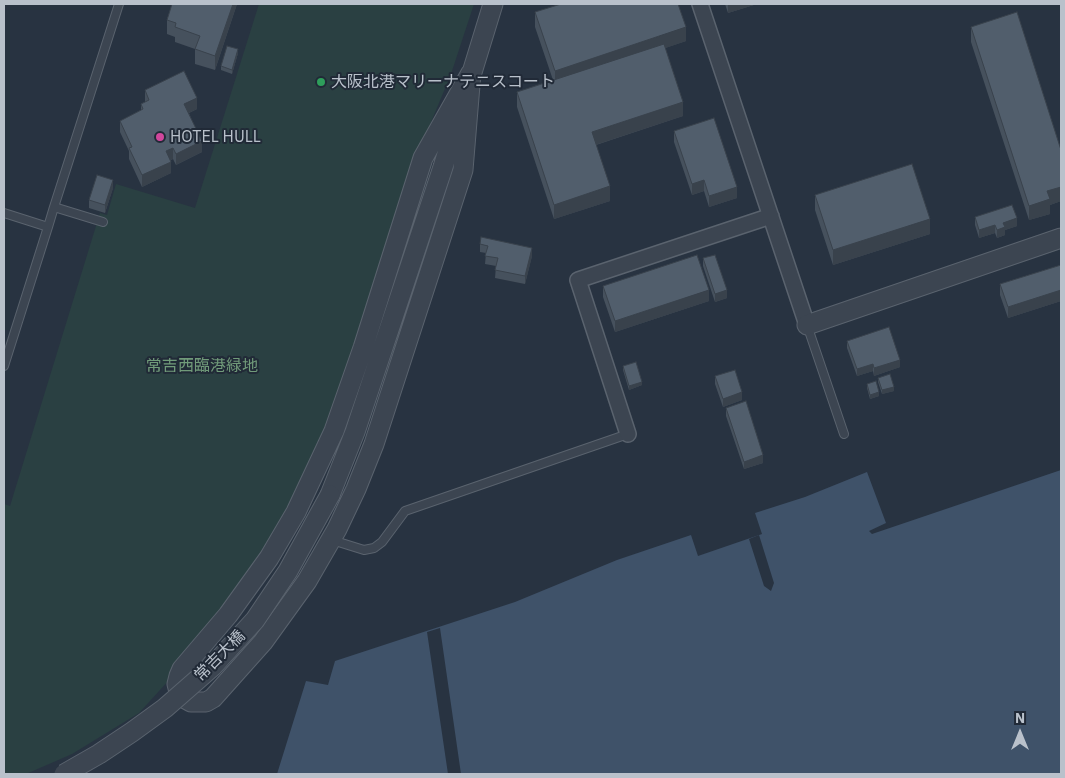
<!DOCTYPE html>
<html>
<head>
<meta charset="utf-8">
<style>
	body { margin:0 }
	#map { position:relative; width:1065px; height:778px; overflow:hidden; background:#283341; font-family:"IBM Plex Sans",sans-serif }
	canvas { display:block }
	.frame { position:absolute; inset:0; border:5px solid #b9c1cb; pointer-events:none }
	.north { position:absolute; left:995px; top:708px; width:50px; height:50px; -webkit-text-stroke:4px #212a37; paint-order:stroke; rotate:0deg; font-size:14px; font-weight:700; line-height:20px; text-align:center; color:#b9c1cb }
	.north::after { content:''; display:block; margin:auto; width:18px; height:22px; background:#b9c1cb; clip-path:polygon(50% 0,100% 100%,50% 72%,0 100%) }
</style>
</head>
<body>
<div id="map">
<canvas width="1065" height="778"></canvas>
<div class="frame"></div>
<div class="north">N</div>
</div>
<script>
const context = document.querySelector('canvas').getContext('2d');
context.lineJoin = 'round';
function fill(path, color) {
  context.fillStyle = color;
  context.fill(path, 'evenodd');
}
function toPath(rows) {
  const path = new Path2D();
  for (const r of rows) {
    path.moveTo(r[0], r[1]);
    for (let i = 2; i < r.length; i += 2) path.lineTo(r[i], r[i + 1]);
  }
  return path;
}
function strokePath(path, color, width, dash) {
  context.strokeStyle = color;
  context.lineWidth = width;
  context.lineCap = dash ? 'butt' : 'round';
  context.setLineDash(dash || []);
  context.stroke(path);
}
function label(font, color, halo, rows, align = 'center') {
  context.font = font + ' "IBM Plex Sans","Noto Sans JP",sans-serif';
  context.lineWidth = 4;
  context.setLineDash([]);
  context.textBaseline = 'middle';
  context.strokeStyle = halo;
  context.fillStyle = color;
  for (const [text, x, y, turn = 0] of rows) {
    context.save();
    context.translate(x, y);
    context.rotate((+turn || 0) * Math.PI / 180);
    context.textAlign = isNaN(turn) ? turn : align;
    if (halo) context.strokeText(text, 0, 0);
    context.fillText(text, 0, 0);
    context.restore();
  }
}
fill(toPath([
	[259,4,474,4,451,74,429,127,346,384,277,535,170,679,139,713,72,754,26,774,4,774,4,504,10,506,100,213,107,215,116,184,195,208]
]), '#2a4042');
fill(toPath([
	[1061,470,1061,774,277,774,306,681,328,685,335,661,515,602,617,560,691,535,698,556,762,534,755,513,805,497,867,472,886,523,869,531,872,534]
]), '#3f5269');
fill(toPath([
	[759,535,774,583,771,591,764,586,749,539],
	[440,628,461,774,448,774,427,632]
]), '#283341');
const service = toPath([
	[54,207,119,4],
	[4,213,48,227,54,207,103,222],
	[807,325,844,434],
	[4,366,48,227],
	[332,540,364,550,374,548,382,542,405,511,628,434]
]);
const minor = toPath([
	[700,4,807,325],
	[628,434,578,280,771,216]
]);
const tertiary = toPath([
	[471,73,463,170,374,444,356,489,337,529,307,581,263,642,213,698,206,702,191,702,182,697,179,692,177,684,179,676,182,669,228,615,269,558,296,512,334,431,363,348,423,158,471,73],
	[807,325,1061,238],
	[330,495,355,432,443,167,493,4]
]);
strokePath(service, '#5a636e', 10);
strokePath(minor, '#5a636e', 18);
strokePath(tertiary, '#5a636e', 21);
strokePath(service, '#3c4551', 8);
strokePath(minor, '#3c4551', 15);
strokePath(tertiary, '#3c4551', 19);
const tertiaryBridge = toPath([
	[64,774,99,754,132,732,165,708,213,666,255,620,288,571,330,495]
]);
strokePath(tertiaryBridge, '#5a636e', 21, []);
strokePath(tertiaryBridge, '#3c4551', 19);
fill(toPath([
	[172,4,237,4,215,70,195,64,195,49,175,42,175,37,167,34,167,20],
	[725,4,757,4,728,13],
	[535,12,686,41,665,48,683,116,596,145,610,201,554,219,517,107,517,92,553,80,535,27],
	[971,27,1061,150,1061,201,1050,205,1050,214,1029,220,971,42],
	[238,53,232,74,221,70,221,66],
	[145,90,197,109,189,113,202,152,176,165,173,159,171,160,171,173,142,187,129,159,129,151,120,132,120,121,141,111,141,104,145,102],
	[674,131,737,198,709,207,704,191,692,195,674,142],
	[113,188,105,213,89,208,89,200],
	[815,195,930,234,833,265,815,210],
	[975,217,1017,226,1005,230,1005,235,997,238,995,233,979,238,975,225],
	[480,244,532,256,525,284,495,278,496,266,485,264,486,253,480,252],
	[703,258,727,298,715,302,703,266],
	[1061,265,1061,301,1008,318,1000,295,1000,284],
	[603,286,709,301,615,332,603,297],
	[847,341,900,367,874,376,873,371,857,376,847,348],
	[623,366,642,385,629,390,623,370],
	[715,376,742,400,723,407,715,384],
	[878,378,894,391,882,394,878,382],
	[867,384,879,396,870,399,867,388],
	[726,408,763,463,744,469,726,416]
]), '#46515d');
fill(toPath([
	[233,4,237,4,215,70,215,56],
	[728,4,757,4,728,13],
	[686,27,686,41,555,86,555,71],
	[238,49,238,53,232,74,232,70],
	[197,98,197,109,184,115,184,104],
	[683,102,683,116,592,146,592,132],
	[202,141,202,152,176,165,176,154],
	[173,148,173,159,166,162,166,151],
	[171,162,171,173,142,187,142,175],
	[113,180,113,188,105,213,105,205],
	[704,180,704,191,692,195,692,184],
	[610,186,610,201,554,219,554,205],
	[737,187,737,198,709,207,709,196],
	[1061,187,1061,201,1050,205,1050,214,1029,220,1029,206,1047,191],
	[1017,218,1017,226,1005,230,1005,235,997,238,997,230,1003,223],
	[930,219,930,234,833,265,833,250],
	[995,225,995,233,979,238,979,230],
	[532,248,532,256,525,284,525,276],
	[709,290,709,301,615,332,615,321],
	[727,290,727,298,715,302,715,294],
	[1061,290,1061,301,1008,318,1008,307],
	[900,360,900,367,874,376,874,368],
	[873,364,873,371,857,376,857,369],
	[642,382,642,385,629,390,629,386],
	[894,387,894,391,882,394,882,390],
	[742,392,742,400,723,407,723,399],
	[879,392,879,396,870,399,870,395],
	[763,455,763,463,744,469,744,462]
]), '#39424c');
const building = toPath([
	[172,4,233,4,215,56,195,49,200,36,175,27,176,23,167,20,172,4],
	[561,4,678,4,686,27,555,71,535,12,561,4],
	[1017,12,1061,150,1061,187,1047,191,1050,199,1029,206,971,27,1017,12],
	[664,44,683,102,592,132,610,186,554,205,517,92,664,44],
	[227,46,238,49,232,70,221,66,227,46],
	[184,71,197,98,184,104,202,141,176,154,173,148,166,151,171,162,142,175,129,148,132,147,120,121,143,109,141,104,149,100,145,90,184,71],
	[714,118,737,187,709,196,704,180,692,184,674,131,714,118],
	[912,164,930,219,833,250,815,195,912,164],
	[97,175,113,180,105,205,89,200,97,175],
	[1012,205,1017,218,1003,223,1005,227,997,230,995,225,979,230,975,217,1012,205],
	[481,237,532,248,525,276,495,270,498,258,485,256,488,246,480,244,481,237],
	[697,255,709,290,615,321,603,286,697,255],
	[715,255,727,290,715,294,703,258,715,255],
	[1061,265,1061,290,1008,307,1000,284,1061,265],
	[889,327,900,360,874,368,873,364,857,369,847,341,889,327],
	[636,362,642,382,629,386,623,366,636,362],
	[735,370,742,392,723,399,715,376,735,370],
	[890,374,894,387,882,390,878,378,890,374],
	[876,381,879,392,870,395,867,384,876,381],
	[746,401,763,455,744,462,726,408,746,401]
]);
fill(building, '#515e6c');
strokePath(building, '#39424c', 1);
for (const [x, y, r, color] of [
	[321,82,5,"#2e9e5b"],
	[160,137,5,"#d1479c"]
]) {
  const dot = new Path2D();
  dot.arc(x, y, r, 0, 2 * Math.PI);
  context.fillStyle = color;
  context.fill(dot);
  strokePath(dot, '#212a37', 2);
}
label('16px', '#b9c1cb', '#212a37', [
	["大阪北港マリーナテニスコート",331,82],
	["HOTEL HULL",170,137]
], 'left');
label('16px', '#719b7a', '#212a37', [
	["常吉西臨港緑地",202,366]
]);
label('16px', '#b9c1cb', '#212a37', [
	["常吉大橋",220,656,-45]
]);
</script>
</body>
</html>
